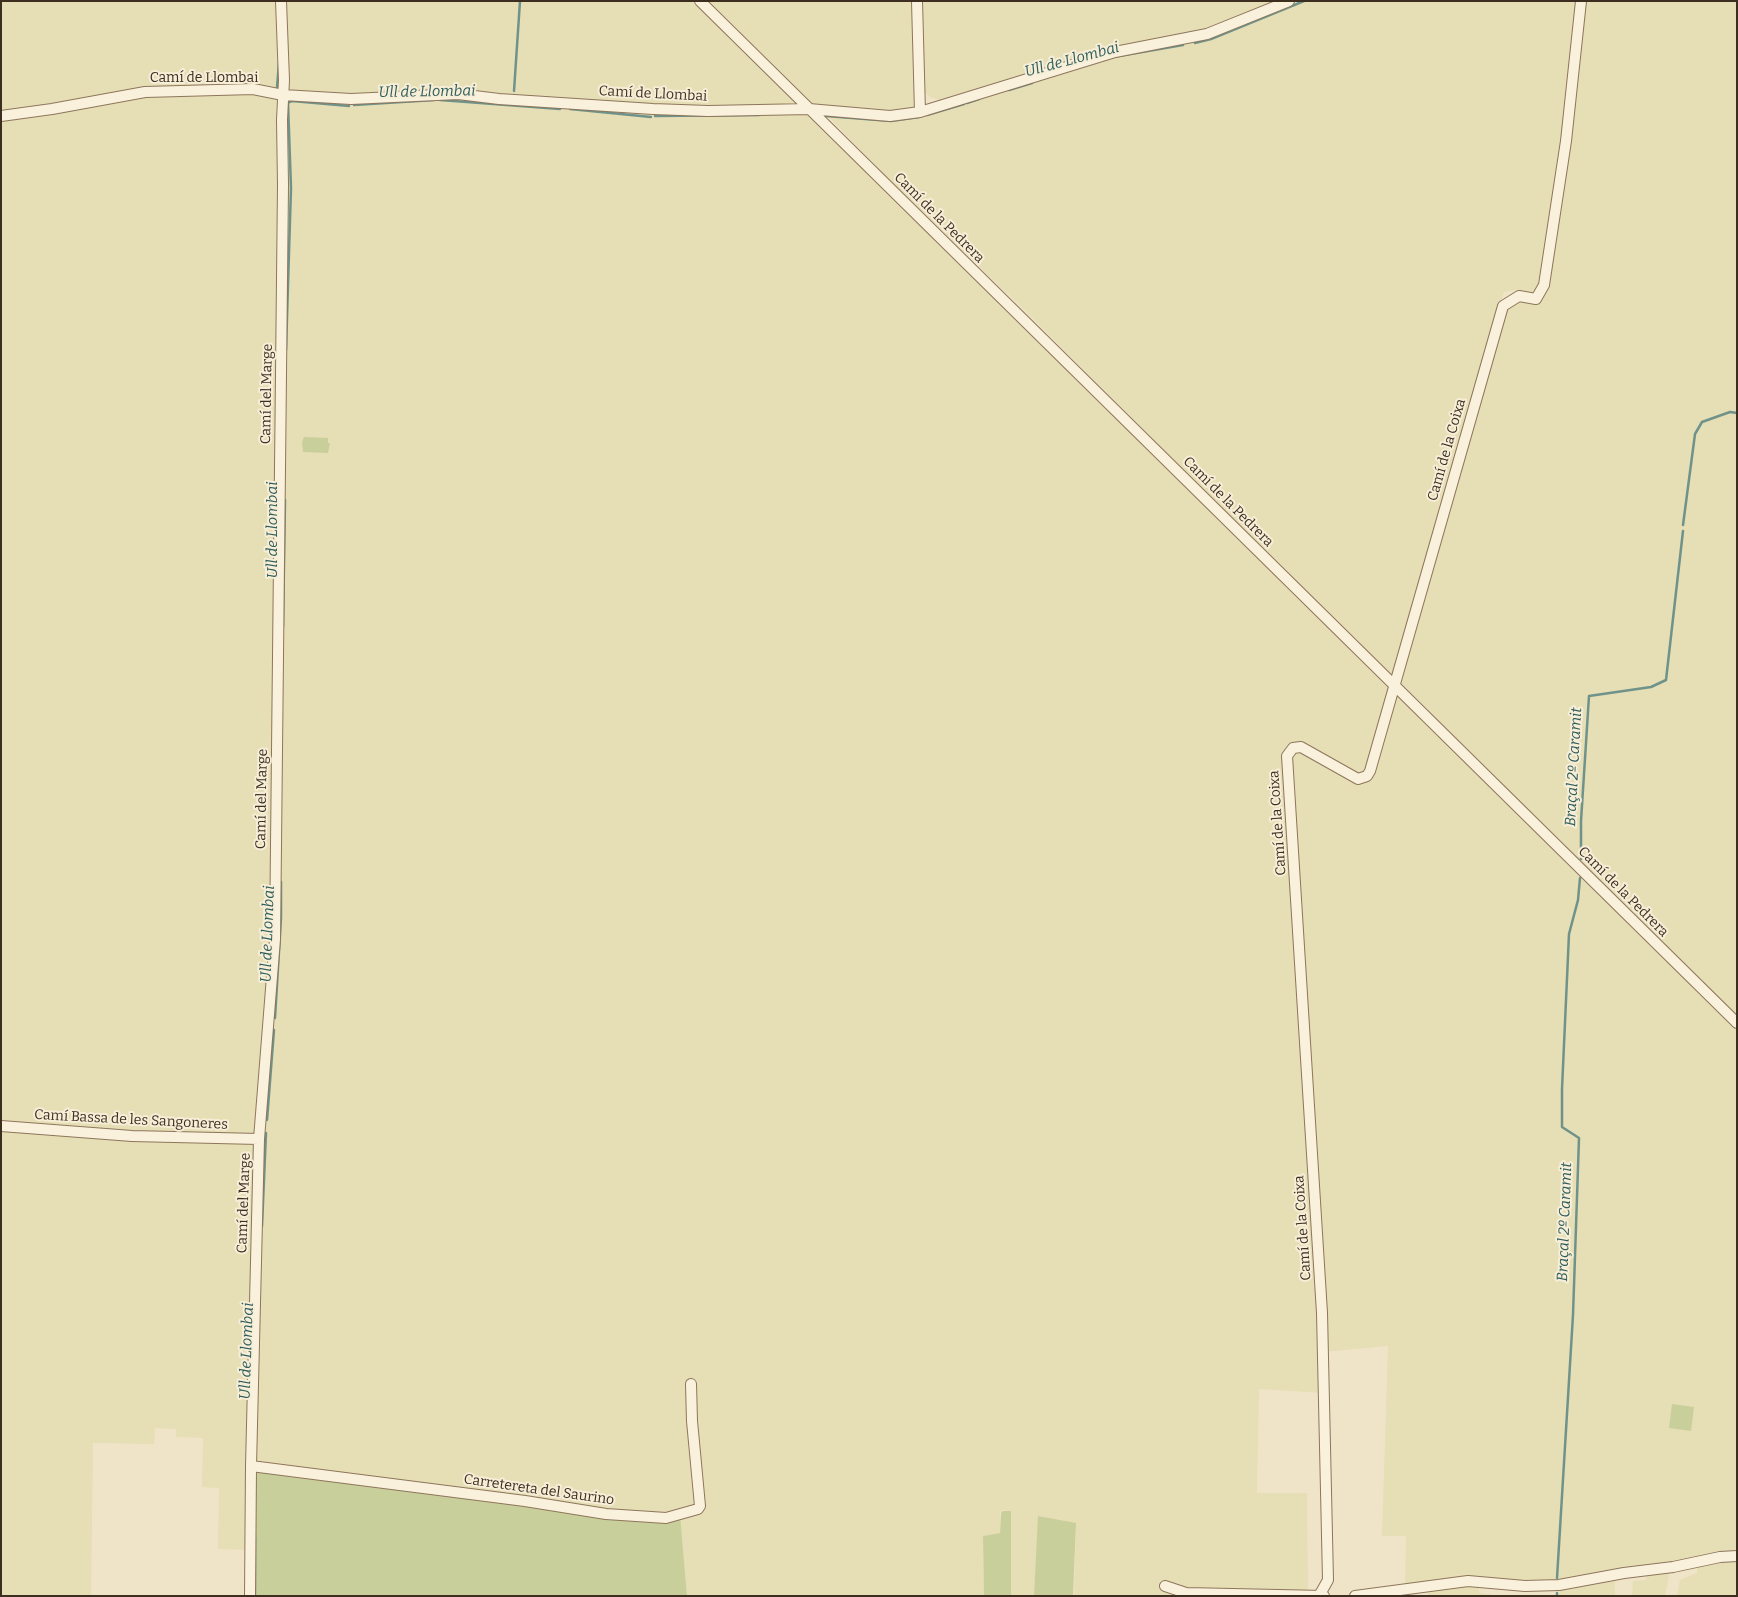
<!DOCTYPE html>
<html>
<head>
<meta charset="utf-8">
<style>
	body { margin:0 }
	#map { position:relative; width:1738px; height:1597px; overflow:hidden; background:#f0e4c8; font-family:Bitter,serif }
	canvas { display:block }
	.frame { position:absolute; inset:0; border:2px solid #3d2e20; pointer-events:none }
</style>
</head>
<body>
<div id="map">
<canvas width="1738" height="1597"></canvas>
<div class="frame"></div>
</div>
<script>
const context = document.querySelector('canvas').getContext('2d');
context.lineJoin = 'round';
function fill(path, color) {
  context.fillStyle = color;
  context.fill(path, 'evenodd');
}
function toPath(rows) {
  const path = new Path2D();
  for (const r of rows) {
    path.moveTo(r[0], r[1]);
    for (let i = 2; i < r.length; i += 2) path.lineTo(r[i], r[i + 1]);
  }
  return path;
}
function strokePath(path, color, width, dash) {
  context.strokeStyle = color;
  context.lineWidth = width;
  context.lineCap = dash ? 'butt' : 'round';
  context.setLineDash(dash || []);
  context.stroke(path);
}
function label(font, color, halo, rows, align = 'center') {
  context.font = font + ' Bitter,serif';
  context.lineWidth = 4;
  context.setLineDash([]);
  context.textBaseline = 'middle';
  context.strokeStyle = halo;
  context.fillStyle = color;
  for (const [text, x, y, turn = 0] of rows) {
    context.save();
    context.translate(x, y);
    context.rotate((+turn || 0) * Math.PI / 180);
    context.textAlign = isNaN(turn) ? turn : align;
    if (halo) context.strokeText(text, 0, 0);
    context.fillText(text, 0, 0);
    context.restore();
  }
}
fill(toPath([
	[1,1,280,1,283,93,281,1,699,1,1393,686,1369,771,1365,776,1358,778,1302,746,1292,748,1286,757,1322,1311,1288,757,1293,749,1300,748,1358,781,1368,777,1396,689,1737,1024,1737,1556,1612,1573,1555,1585,1524,1585,1467,1581,1479,1583,1479,1593,1490,1594,1490,1596,1428,1596,1427,1583,1405,1586,1406,1536,1382,1536,1388,1346,1323,1352,1323,1393,1259,1389,1257,1493,1307,1493,1308,1595,1074,1596,1076,1524,1039,1516,1034,1596,1011,1596,1011,1512,1003,1510,1000,1513,1000,1533,983,1536,984,1596,687,1596,680,1514,655,1518,636,1517,251,1464,260,1140,276,939,283,283,284,97,352,100,458,95,499,100,683,110,499,99,458,94,351,99,283,95,253,89,145,91,108,97,56,109,146,93,253,90,282,96,282,225,274,939,259,1139,145,1136,1,1125],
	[701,1,916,1,919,111,890,115,809,108],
	[921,1,1277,1,1205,30,1085,55,939,100,930,97,922,90],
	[1300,1,1576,1,1565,109,1542,284,1536,292,1530,293,1516,290,1504,292,1393,675,1339,625,1014,300,889,180,826,114,889,119,1118,55,1176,45],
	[1583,1,1737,1,1737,1017,1399,681,1505,311,1509,306,1521,301,1537,302],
	[1,1126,258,1140,249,1550,218,1549,219,1488,202,1487,203,1438,176,1437,176,1429,155,1428,154,1444,93,1443,91,1596,1,1596,1,1224,62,1222,1,1224],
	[1737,1556,1737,1596,1677,1596,1680,1580,1697,1573,1697,1562],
	[1670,1570,1665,1596,1632,1596,1633,1581,1646,1580,1647,1573],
	[1615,1575,1615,1596,1559,1596,1560,1586]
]), '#e6deb5');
fill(toPath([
	[304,437,328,438,328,443,330,443,328,453,303,452,302,442],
	[1672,1404,1694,1407,1691,1431,1669,1428],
	[251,1466,571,1510,680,1514,687,1596,251,1596],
	[1003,1511,1011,1511,1011,1596,984,1596,983,1536,1000,1533,1001,1513],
	[1038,1516,1076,1523,1073,1596,1034,1596]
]), '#c9cf9b');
strokePath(toPath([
	[1195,43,1211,39,1304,1],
	[1113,57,1183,45],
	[279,63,277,87,280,91],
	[1009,90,1032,83],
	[514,91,520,1],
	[440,100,560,109],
	[967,103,979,99],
	[354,105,434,100],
	[570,109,651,117],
	[927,115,964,104],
	[655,116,759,115],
	[826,116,891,121,919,117],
	[286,350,291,188,288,103,292,101,349,106],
	[1683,525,1695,434,1702,422,1730,412,1737,413],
	[283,627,285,500],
	[1581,859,1581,821,1589,696,1651,687,1666,680,1683,531],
	[275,1018,281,918,281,882],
	[267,1120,274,1030],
	[262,1226,266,1133],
	[1557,1578,1573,1315,1579,1138,1562,1127,1562,1089,1569,934,1578,900,1580,878],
	[255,1596,255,1538],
	[1557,1596,1557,1593]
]), '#6f938a', 2.5);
const minor = toPath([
	[700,1,1737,1023],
	[917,1,920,112],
	[1,116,52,109,145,92,253,89,283,95,351,99,458,94,499,99,653,109,708,111,809,109,890,116,920,112,1115,52,1207,34,1289,1],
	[1,1126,132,1136,259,1139],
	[251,1466,525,1501,606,1514,666,1518,698,1509,700,1506,692,1421,691,1384],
	[1165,1586,1186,1593,1324,1596],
	[250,1596,251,1466,259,1139,275,939,283,185,282,120,284,80,281,1],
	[1319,1596,1328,1580,1322,1313,1287,756,1293,748,1301,747,1358,779,1367,776,1370,771,1503,306,1519,296,1536,299,1544,285,1566,141,1581,1],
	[1355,1596,1468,1581,1525,1586,1559,1585,1624,1573,1673,1567,1720,1557,1737,1556]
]);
strokePath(minor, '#8d765c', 12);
strokePath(minor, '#faf1dc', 10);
label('14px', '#3d2e20', '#f7eed8', [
	["Camí de Llombai",204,78],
	["Camí de Llombai",653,94,3],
	["Camí de la Pedrera",939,218,45],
	["Camí del Marge",267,394,-89],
	["Camí de la Coixa",1447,450,-74],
	["Camí de la Pedrera",1228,502,45],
	["Camí del Marge",262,799,-89],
	["Camí de la Coixa",1278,823,-94],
	["Camí de la Pedrera",1623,892,45],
	["Camí Bassa de les Sangoneres",131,1120,3],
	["Camí del Marge",244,1203,-88],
	["Camí de la Coixa",1303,1228,-94],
	["Carretereta del Saurino",539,1490,8]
]);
label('italic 15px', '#2f5d5a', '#f7eed8', [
	["Ull de Llombai",1072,60,-15],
	["Ull de Llombai",427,92,-1],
	["Ull de Llombai",273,530,-90],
	["Braçal 2º Caramit",1574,767,-87],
	["Ull de Llombai",268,934,-88],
	["Braçal 2º Caramit",1565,1222,-88],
	["Ull de Llombai",247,1351,-88]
]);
</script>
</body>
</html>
